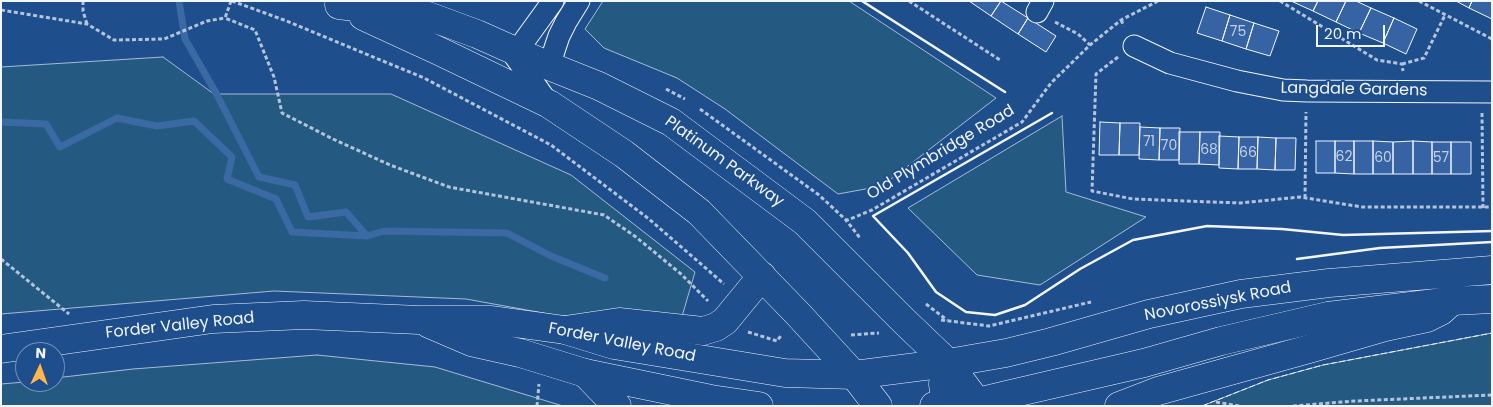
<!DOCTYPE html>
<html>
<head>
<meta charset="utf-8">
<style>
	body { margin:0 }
	#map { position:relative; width:1493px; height:407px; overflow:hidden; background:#1f4e8c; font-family:Poppins,sans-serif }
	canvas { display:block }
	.frame { position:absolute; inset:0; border:2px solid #f2f6ff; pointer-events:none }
	.north { position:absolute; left:15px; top:342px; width:50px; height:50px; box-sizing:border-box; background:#1f4e8c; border:1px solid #7391ba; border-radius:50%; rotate:3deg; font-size:14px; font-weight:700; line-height:20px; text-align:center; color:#f2f6ff }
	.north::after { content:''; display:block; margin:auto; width:18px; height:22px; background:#ffb74d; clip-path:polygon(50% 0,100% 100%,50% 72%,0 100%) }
	.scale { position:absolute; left:1316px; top:25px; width:69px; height:22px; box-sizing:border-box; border:2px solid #f2f6ff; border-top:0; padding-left:6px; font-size:15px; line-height:18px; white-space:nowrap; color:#f2f6ff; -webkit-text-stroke:4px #1f4e8c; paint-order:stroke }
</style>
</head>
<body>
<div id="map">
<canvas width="1493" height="407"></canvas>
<div class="frame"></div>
<div class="north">N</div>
<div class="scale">20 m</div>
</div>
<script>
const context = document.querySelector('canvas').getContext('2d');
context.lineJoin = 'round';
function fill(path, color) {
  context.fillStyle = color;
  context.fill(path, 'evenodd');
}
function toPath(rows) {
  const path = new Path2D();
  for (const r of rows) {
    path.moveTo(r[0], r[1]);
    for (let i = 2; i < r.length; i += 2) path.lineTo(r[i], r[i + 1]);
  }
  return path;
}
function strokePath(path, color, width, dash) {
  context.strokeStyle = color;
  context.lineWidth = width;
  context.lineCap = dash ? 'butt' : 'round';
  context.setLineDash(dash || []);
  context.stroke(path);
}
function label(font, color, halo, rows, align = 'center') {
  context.font = font + ' Poppins,sans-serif';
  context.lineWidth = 4;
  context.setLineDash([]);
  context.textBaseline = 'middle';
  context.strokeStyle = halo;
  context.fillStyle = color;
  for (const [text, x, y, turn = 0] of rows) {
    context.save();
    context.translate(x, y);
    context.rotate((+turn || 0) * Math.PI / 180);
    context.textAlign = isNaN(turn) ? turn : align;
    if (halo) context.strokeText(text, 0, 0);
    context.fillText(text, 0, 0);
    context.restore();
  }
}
const green = toPath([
	[603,1,849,1,996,98,882,186,838,194,725,109,677,78,604,48,585,29,603,1],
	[163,57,214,94,391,94,571,175,695,272,676,337,466,299,274,291,1,314,1,67,163,57],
	[1062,116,1066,192,1146,217,1040,285,977,275,908,208,1062,116],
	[1492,333,1492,406,1202,406,1268,380,1323,365,1492,333],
	[317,355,435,367,563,406,1,406,1,384,25,382,55,382,55,378,133,369,317,355]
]);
fill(green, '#245a82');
strokePath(green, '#a8bbd7', 1);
strokePath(toPath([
	[179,1,185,39,216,93,259,177,295,185,308,217,346,212,367,236],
	[1,122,46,124,60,147,117,118,157,126,194,121,232,157,227,179,276,199,292,232,367,236,384,231,507,233,551,256,605,278]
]), '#3b69a3', 7);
const building = toPath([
	[969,1,1001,1,991,16,969,1],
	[1001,1,1028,18,1018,34,991,16,1001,1],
	[1291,1,1318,1,1313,11,1291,1],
	[1318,1,1346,1,1336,22,1313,11,1318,1],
	[1346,1,1356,1,1371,8,1359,33,1336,22,1346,1],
	[1456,1,1472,1,1469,8,1456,1],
	[1472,1,1492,1,1492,19,1469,8,1472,1],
	[1206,7,1230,15,1222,41,1197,33,1206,7],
	[1371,8,1394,18,1383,43,1359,33,1371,8],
	[1230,15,1254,23,1246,49,1222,41,1230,15],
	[1028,18,1056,36,1046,52,1018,34,1028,18],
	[1394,18,1417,29,1406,54,1383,43,1394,18],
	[1254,23,1279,31,1270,56,1246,49,1254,23],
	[1100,122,1120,123,1119,155,1099,155,1100,122],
	[1120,123,1140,123,1139,155,1119,155,1120,123],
	[1140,127,1160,128,1159,160,1139,159,1140,127],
	[1160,128,1180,128,1179,160,1159,160,1160,128],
	[1179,132,1200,132,1199,164,1179,164,1179,132],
	[1200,132,1220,132,1219,165,1199,164,1200,132],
	[1219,136,1239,137,1238,169,1219,168,1219,136],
	[1239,137,1258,137,1257,169,1238,169,1239,137],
	[1258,137,1276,138,1275,170,1257,169,1258,137],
	[1276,138,1296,138,1295,170,1275,170,1276,138],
	[1316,141,1335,141,1335,173,1316,173,1316,141],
	[1335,141,1354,141,1354,174,1335,173,1335,141],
	[1354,141,1373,141,1373,174,1354,174,1354,141],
	[1373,141,1393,142,1393,174,1373,174,1373,141],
	[1413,141,1432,142,1432,174,1413,174,1413,141],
	[1413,141,1413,174,1393,174,1393,142,1413,141],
	[1432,142,1451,142,1451,174,1432,174,1432,142],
	[1451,142,1471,142,1471,174,1451,174,1451,142]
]);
fill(building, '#3563a3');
strokePath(building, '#f2f6ff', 1);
const street = toPath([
	[1037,12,1043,1],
	[1134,46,1170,63,1237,81,1283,90,1307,91,1492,92],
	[549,66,559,36,566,22,579,1],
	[548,103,514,55,553,1]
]);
const secondary = toPath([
	[429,324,471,342,520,353,585,373,711,399,759,406],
	[1,349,213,319,304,315,419,320,492,320,565,330,614,345,785,373,854,375,948,363,1006,353,1051,342,1149,314,1241,294,1329,283,1492,270],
	[934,406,977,402,1006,395,1144,363,1221,341,1328,316,1452,301,1492,299]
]);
const primary = toPath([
	[339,5,428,16,477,34,549,66,599,86,671,122,805,222,905,322,948,363,980,406],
	[363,16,439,51,549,104,624,154,699,212,798,314,854,375,878,406],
	[565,330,619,322,703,331,716,327,725,321,762,276],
	[585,373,617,406],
	[946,406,943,384,944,375,948,363],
	[1119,406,1158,391,1309,349,1385,327,1427,318,1441,311,1452,301]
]);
strokePath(street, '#f2f6ff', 23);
strokePath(secondary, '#f2f6ff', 29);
strokePath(primary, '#f2f6ff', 29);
strokePath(toPath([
	[83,1,83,11,87,24],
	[231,1,225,18,255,30,274,77,282,113,333,139,390,165,449,187,604,215,636,237,681,274,708,301],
	[232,1,284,20,424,78,551,145,649,219,724,284],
	[909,1,1000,60],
	[1280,1,1377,60,1402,64,1403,71],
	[1419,1,1492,39],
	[1,10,87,24,114,40,164,39,207,21,225,18],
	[1121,20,1124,26],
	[1055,22,1078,34,1090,45],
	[1118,57,1096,74,1092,191,1133,199,1240,203,1300,197,1362,207,1492,207],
	[1402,64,1424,58,1445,15],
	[666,89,685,99],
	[700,109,819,195,846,220,860,238],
	[1482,113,1483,208],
	[1305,198,1306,112],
	[845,221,872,210,1022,122,1051,83,1090,45,1121,20,1158,1],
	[1,259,69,314],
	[926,304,947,320],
	[941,320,989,326,1091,302],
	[748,332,777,341,782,334],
	[851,335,879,333],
	[1216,402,1239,406],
	[537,406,539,384],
	[1293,406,1355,401,1492,395]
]), '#b3c4dc', 3, [4, 2.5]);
strokePath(street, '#1f4e8c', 21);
strokePath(secondary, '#1f4e8c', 28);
strokePath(primary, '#1f4e8c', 28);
strokePath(toPath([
	[1202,406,1268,380,1323,365,1492,333]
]), '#f2f6ff', 1, [6, 2.5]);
strokePath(toPath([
	[862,1,1005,92],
	[1052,113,873,216,908,253,936,292,966,312,995,315,1025,305,1080,269,1133,240,1207,226,1282,229,1343,235,1492,231],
	[1297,259,1380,248,1492,242]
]), '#f2f6ff', 2.5);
label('14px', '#c3d1e8', null, [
	["75",1238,32],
	["71",1149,142],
	["70",1169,146],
	["68",1209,150],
	["66",1248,153],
	["62",1344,157],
	["60",1383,158],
	["57",1441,158]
]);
label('16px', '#f2f6ff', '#1f4e8c', [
	["Langdale Gardens",1354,90,1],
	["Old Plymbridge Road",941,153,-31],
	["Platinum Parkway",724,162,36],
	["Novorossiysk Road",1218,302,-11],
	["Forder Valley Road",180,326,-6],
	["Forder Valley Road",622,343,11]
]);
</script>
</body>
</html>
